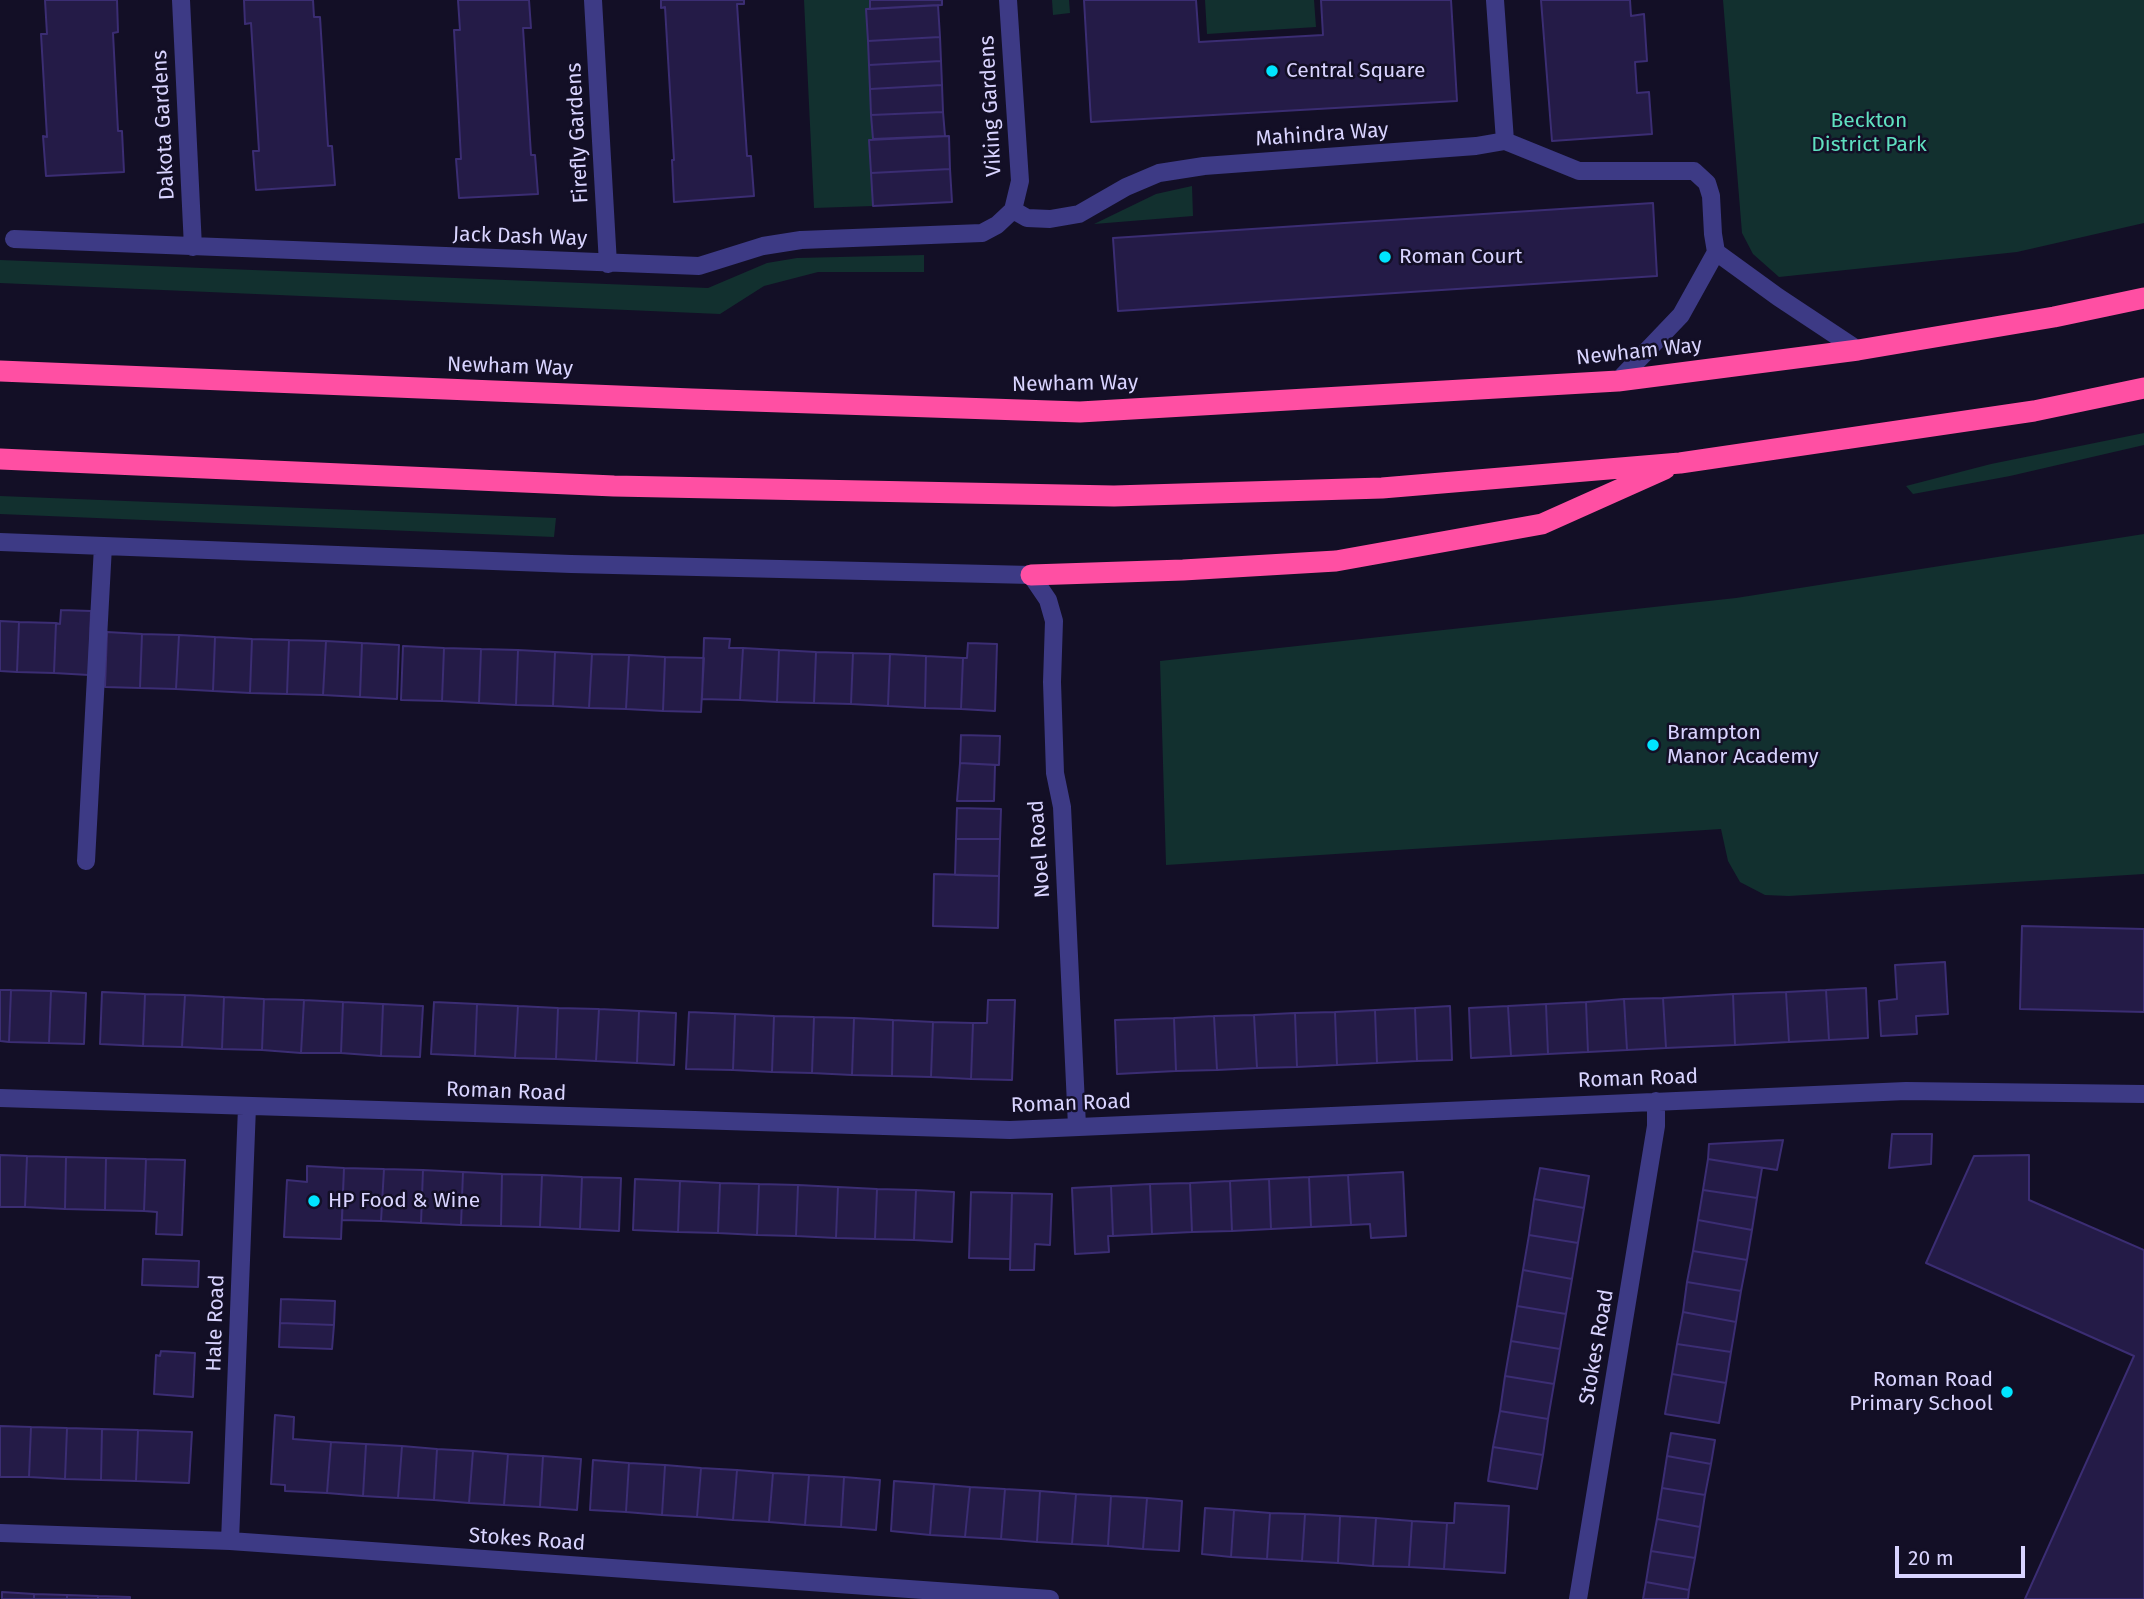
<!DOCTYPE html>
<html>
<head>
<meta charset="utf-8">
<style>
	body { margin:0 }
	#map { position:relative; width:2144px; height:1599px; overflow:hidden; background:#130f26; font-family:"Fira Sans",sans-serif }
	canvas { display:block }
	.scale { position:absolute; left:1895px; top:1546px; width:130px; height:32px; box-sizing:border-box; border:4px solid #d9d4ff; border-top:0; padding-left:9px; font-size:21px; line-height:24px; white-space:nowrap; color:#d9d4ff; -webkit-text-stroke:5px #130f26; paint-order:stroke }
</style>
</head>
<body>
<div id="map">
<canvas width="2144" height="1599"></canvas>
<div class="scale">20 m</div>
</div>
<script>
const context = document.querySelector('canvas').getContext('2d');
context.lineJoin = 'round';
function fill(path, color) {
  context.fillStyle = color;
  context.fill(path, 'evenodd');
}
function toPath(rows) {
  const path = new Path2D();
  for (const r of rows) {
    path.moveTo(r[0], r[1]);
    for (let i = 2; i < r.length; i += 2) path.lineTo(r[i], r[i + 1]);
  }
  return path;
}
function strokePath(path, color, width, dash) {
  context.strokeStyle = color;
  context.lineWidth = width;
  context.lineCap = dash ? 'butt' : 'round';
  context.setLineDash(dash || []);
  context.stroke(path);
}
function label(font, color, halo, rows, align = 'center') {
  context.font = font + ' "Fira Sans",sans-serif';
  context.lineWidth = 5;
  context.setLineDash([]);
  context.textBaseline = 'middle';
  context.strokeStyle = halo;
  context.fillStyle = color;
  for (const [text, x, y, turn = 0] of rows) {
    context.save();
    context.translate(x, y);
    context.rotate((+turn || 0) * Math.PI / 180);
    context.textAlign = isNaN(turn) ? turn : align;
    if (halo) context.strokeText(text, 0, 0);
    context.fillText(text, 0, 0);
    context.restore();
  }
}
fill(toPath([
	[804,0,870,0,870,9,866,10,873,139,869,140,873,206,814,208],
	[1052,0,1069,0,1070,13,1053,15],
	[1205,0,1314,0,1316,27,1207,34],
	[1723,0,2144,0,2144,223,2017,252,1779,277,1753,254,1742,233],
	[1192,186,1193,216,1094,224,1156,194],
	[924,255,924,272,818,272,764,286,720,314,0,283,0,260,708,288,767,263,797,258],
	[2144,433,2144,445,2010,476,1913,494,1906,486,1991,464],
	[0,496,556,518,554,537,0,514],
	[2144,534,2144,874,1789,896,1765,895,1740,882,1728,861,1721,829,1166,865,1160,661,1736,598]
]), '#12302f');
const building = toPath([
	[45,0,117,0,118,32,113,33,118,131,122,131,124,172,46,176,43,136,47,137,41,34,47,34,45,0],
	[244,0,313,0,314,17,320,17,328,146,332,146,335,185,256,190,253,151,259,151,251,23,245,24,244,0],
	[458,0,529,0,531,28,523,28,531,155,535,155,538,194,459,198,456,159,461,159,454,30,460,30,458,0],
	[661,0,744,0,744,4,737,4,747,156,751,156,754,196,674,202,672,160,674,160,665,7,661,8,661,0],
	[870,0,942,0,942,5,870,9,870,0],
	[1084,0,1196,0,1199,42,1323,35,1321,0,1451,0,1457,101,1091,122,1084,0],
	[1541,0,1630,0,1631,16,1644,14,1647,61,1635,62,1637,93,1649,92,1652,134,1552,141,1541,0],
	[938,5,940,37,868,41,866,9,938,5],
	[940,37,941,61,869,65,868,41,940,37],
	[941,61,942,85,870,89,869,65,941,61],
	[942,85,943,112,871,115,870,89,942,85],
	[943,112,945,136,873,139,871,115,943,112],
	[949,136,950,169,871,173,869,140,949,136],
	[950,169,952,202,873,206,871,173,950,169],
	[1653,203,1657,276,1118,311,1113,238,1653,203],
	[61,610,91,611,89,675,54,673,56,623,60,624,61,610],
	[0,621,19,622,17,672,0,671,0,621],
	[19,622,56,623,54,673,17,672,19,622],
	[107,632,142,634,140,688,105,687,107,632],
	[142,634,179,635,176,689,140,688,142,634],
	[179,635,215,637,213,691,176,689,179,635],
	[215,637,252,639,250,693,213,691,215,637],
	[704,638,730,639,729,648,743,648,740,700,702,699,704,638],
	[252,639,289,640,287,694,250,693,252,639],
	[289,640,326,641,323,695,287,694,289,640],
	[326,641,362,643,360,697,323,695,326,641],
	[362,643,399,645,397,699,360,697,362,643],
	[968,643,997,644,995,711,961,709,963,658,967,658,968,643],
	[403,646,444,648,442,701,401,700,403,646],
	[444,648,481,649,479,703,442,701,444,648],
	[743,648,779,650,777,702,740,700,743,648],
	[481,649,518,650,516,705,479,703,481,649],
	[518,650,555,652,553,706,516,705,518,650],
	[779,650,816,652,814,703,777,702,779,650],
	[555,652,592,654,589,708,553,706,555,652],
	[816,652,853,653,851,704,814,703,816,652],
	[853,653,890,654,888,706,851,704,853,653],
	[592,654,629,655,626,709,589,708,592,654],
	[890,654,926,656,925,708,888,706,890,654],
	[629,655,665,657,663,711,626,709,629,655],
	[926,656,963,658,961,709,925,708,926,656],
	[665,657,704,658,701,712,663,711,665,657],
	[961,735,1000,736,999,765,960,763,961,735],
	[960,763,995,765,994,801,957,801,960,763],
	[957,808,1001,809,1000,839,956,839,957,808],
	[956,839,1000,839,999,876,955,875,956,839],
	[934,874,999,876,998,928,933,926,934,874],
	[2022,926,2144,929,2144,1012,2020,1009,2022,926],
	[1945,962,1948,1014,1916,1016,1917,1034,1881,1036,1879,1001,1897,999,1895,965,1945,962],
	[1866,988,1868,1038,1829,1040,1826,990,1866,988],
	[0,990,11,990,9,1042,0,1041,0,990],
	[11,990,51,991,49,1043,9,1042,11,990],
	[1826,990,1829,1040,1789,1042,1786,992,1826,990],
	[51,991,86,993,84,1044,49,1043,51,991],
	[102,992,145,994,143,1046,100,1044,102,992],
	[1786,992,1789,1042,1735,1045,1733,994,1786,992],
	[145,994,185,995,182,1047,143,1046,145,994],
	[1733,994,1735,1045,1666,1048,1663,998,1733,994],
	[185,995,224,997,222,1049,182,1047,185,995],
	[224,997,264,999,262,1050,222,1049,224,997],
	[1663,998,1666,1048,1627,1050,1624,999,1663,998],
	[264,999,304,1000,301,1053,262,1050,264,999],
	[1624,999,1627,1050,1588,1052,1586,1002,1624,999],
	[304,1000,343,1002,341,1053,301,1053,304,1000],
	[988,1000,1015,1000,1012,1080,971,1079,973,1023,987,1023,988,1000],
	[343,1002,383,1004,381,1056,341,1053,343,1002],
	[434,1002,477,1004,475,1056,431,1054,434,1002],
	[1586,1002,1588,1052,1548,1054,1546,1004,1586,1002],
	[383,1004,423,1006,420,1057,381,1056,383,1004],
	[477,1004,518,1006,515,1058,475,1056,477,1004],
	[1546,1004,1548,1054,1511,1056,1508,1006,1546,1004],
	[518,1006,558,1008,556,1059,515,1058,518,1006],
	[1450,1006,1452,1060,1417,1061,1415,1008,1450,1006],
	[1508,1006,1511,1056,1471,1058,1469,1008,1508,1006],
	[558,1008,599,1009,596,1061,556,1059,558,1008],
	[1415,1008,1417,1061,1377,1063,1375,1010,1415,1008],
	[599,1009,639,1011,637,1063,596,1061,599,1009],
	[1375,1010,1377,1063,1337,1065,1335,1012,1375,1010],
	[639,1011,676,1013,674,1065,637,1063,639,1011],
	[689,1012,735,1014,733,1070,686,1069,689,1012],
	[1335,1012,1337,1065,1297,1067,1295,1013,1335,1012],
	[1295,1013,1297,1067,1257,1068,1254,1015,1295,1013],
	[735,1014,774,1016,772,1072,733,1070,735,1014],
	[1254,1015,1257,1068,1217,1070,1214,1016,1254,1015],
	[774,1016,814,1017,812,1073,772,1072,774,1016],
	[1214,1016,1217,1070,1176,1071,1174,1018,1214,1016],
	[814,1017,854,1018,852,1075,812,1073,814,1017],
	[854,1018,893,1020,892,1076,852,1075,854,1018],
	[1174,1018,1176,1071,1117,1074,1115,1020,1174,1018],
	[893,1020,933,1022,931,1077,892,1076,893,1020],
	[933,1022,973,1023,971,1079,931,1077,933,1022],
	[1892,1134,1932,1134,1931,1164,1889,1168,1892,1134],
	[1783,1140,1777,1170,1708,1159,1709,1144,1783,1140],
	[0,1155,27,1156,25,1207,0,1207,0,1155],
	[2029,1155,2029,1200,2144,1250,2144,1599,2025,1599,2134,1356,1926,1263,1974,1156,2029,1155],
	[27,1156,66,1157,65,1209,25,1207,27,1156],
	[66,1157,106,1158,105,1210,65,1209,66,1157],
	[106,1158,146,1159,144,1211,105,1210,106,1158],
	[146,1159,185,1160,182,1235,156,1234,157,1212,144,1211,146,1159],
	[1708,1159,1762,1168,1757,1198,1703,1190,1708,1159],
	[307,1166,344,1168,341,1239,284,1237,287,1180,307,1182,307,1166],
	[344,1168,384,1169,381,1221,342,1220,344,1168],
	[1540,1168,1589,1176,1584,1208,1534,1199,1540,1168],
	[384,1169,423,1170,421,1223,381,1221,384,1169],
	[423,1170,463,1172,461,1225,421,1223,423,1170],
	[463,1172,502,1174,501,1226,461,1225,463,1172],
	[1403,1172,1406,1236,1371,1238,1370,1224,1351,1225,1348,1175,1403,1172],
	[502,1174,542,1175,540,1227,501,1226,502,1174],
	[542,1175,582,1177,580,1229,540,1227,542,1175],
	[1348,1175,1351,1225,1311,1227,1309,1177,1348,1175],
	[582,1177,621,1178,619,1231,580,1229,582,1177],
	[1309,1177,1311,1227,1271,1229,1269,1179,1309,1177],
	[635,1179,680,1181,678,1232,633,1230,635,1179],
	[1269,1179,1271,1229,1232,1231,1230,1181,1269,1179],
	[680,1181,720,1183,718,1233,678,1232,680,1181],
	[1230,1181,1232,1231,1192,1232,1190,1183,1230,1181],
	[720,1183,759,1184,757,1235,718,1233,720,1183],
	[1190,1183,1192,1232,1152,1234,1150,1184,1190,1183],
	[759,1184,798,1185,796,1236,757,1235,759,1184],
	[1150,1184,1152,1234,1113,1236,1111,1186,1150,1184],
	[798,1185,838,1187,836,1238,796,1236,798,1185],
	[1111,1186,1113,1236,1108,1236,1109,1252,1075,1254,1072,1188,1111,1186],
	[838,1187,877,1189,875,1239,836,1238,838,1187],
	[877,1189,916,1190,914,1240,875,1239,877,1189],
	[916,1190,954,1192,952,1242,914,1240,916,1190],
	[1703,1190,1757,1198,1752,1230,1698,1220,1703,1190],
	[971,1192,1012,1193,1010,1259,969,1258,971,1192],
	[1012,1193,1052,1194,1050,1245,1035,1244,1034,1270,1010,1270,1012,1193],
	[1534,1199,1584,1208,1578,1243,1529,1235,1534,1199],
	[1698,1220,1752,1230,1747,1260,1693,1251,1698,1220],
	[1529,1235,1578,1243,1572,1279,1523,1270,1529,1235],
	[1693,1251,1747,1260,1741,1291,1687,1282,1693,1251],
	[143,1259,199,1261,198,1287,142,1285,143,1259],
	[1523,1270,1572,1279,1566,1314,1517,1306,1523,1270],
	[1687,1282,1741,1291,1736,1322,1683,1312,1687,1282],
	[281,1299,335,1301,334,1325,280,1323,281,1299],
	[1517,1306,1566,1314,1560,1349,1511,1341,1517,1306],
	[1683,1312,1736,1322,1731,1352,1677,1344,1683,1312],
	[280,1323,334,1325,332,1349,279,1347,280,1323],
	[1511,1341,1560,1349,1554,1384,1505,1376,1511,1341],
	[1677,1344,1731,1352,1726,1383,1672,1374,1677,1344],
	[161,1351,195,1353,193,1397,154,1394,156,1355,160,1356,161,1351],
	[1672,1374,1726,1383,1719,1423,1665,1414,1672,1374],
	[1505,1376,1554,1384,1548,1419,1500,1411,1505,1376],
	[1500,1411,1548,1419,1543,1455,1493,1447,1500,1411],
	[275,1415,294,1417,293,1439,331,1442,327,1493,285,1491,285,1485,271,1484,275,1415],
	[0,1426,31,1427,29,1477,0,1477,0,1426],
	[31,1427,67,1428,65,1479,29,1477,31,1427],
	[67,1428,102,1429,101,1480,65,1479,67,1428],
	[102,1429,138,1430,136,1481,101,1480,102,1429],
	[138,1430,192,1432,189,1483,136,1481,138,1430],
	[1671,1433,1715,1440,1711,1464,1667,1456,1671,1433],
	[331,1442,366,1444,363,1496,327,1493,331,1442],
	[366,1444,402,1446,398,1498,363,1496,366,1444],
	[402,1446,437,1449,434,1500,398,1498,402,1446],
	[1493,1447,1543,1455,1537,1489,1488,1481,1493,1447],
	[437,1449,473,1451,469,1503,434,1500,437,1449],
	[473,1451,508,1454,504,1505,469,1503,473,1451],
	[508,1454,543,1456,540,1507,504,1505,508,1454],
	[543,1456,581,1459,577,1510,540,1507,543,1456],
	[1667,1456,1711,1464,1705,1495,1662,1488,1667,1456],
	[593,1460,629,1463,626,1512,590,1510,593,1460],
	[629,1463,665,1465,662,1515,626,1512,629,1463],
	[665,1465,701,1468,697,1517,662,1515,665,1465],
	[701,1468,737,1470,733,1520,697,1517,701,1468],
	[737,1470,773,1473,769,1522,733,1520,737,1470],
	[773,1473,809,1475,805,1525,769,1522,773,1473],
	[809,1475,844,1477,841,1527,805,1525,809,1475],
	[844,1477,880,1480,876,1530,841,1527,844,1477],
	[894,1481,934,1484,930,1535,891,1531,894,1481],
	[934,1484,970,1487,965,1537,930,1535,934,1484],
	[970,1487,1005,1489,1001,1539,965,1537,970,1487],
	[1662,1488,1705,1495,1700,1527,1657,1519,1662,1488],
	[1005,1489,1040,1491,1037,1542,1001,1539,1005,1489],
	[1040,1491,1076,1494,1072,1544,1037,1542,1040,1491],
	[1076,1494,1111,1496,1108,1546,1072,1544,1076,1494],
	[1111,1496,1147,1498,1143,1549,1108,1546,1111,1496],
	[1147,1498,1182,1501,1179,1551,1143,1549,1147,1498],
	[1455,1503,1509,1506,1505,1573,1444,1569,1447,1523,1454,1523,1455,1503],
	[1205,1508,1234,1510,1231,1557,1202,1554,1205,1508],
	[1234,1510,1270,1513,1267,1559,1231,1557,1234,1510],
	[1270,1513,1305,1514,1302,1561,1267,1559,1270,1513],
	[1305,1514,1340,1516,1338,1563,1302,1561,1305,1514],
	[1340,1516,1376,1518,1373,1566,1338,1563,1340,1516],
	[1376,1518,1412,1521,1409,1567,1373,1566,1376,1518],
	[1657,1519,1700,1527,1695,1558,1651,1551,1657,1519],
	[1412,1521,1447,1523,1444,1569,1409,1567,1412,1521],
	[1651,1551,1695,1558,1689,1590,1646,1582,1651,1551],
	[1646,1582,1689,1590,1688,1599,1643,1599,1646,1582],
	[2,1592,34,1594,34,1599,2,1599,2,1592],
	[34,1594,67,1595,67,1599,34,1599,34,1594],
	[67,1595,98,1596,98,1599,67,1599,67,1595],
	[98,1596,130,1597,130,1599,98,1599,98,1596]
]);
fill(building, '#241b47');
strokePath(building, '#3b2d73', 2);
strokePath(toPath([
	[181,0,193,247],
	[593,0,608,264],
	[1008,0,1020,181,1013,210],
	[1495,0,1505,141],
	[1505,141,1579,171,1694,171,1707,183,1711,196,1713,234,1716,252],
	[1013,210,1027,218,1050,219,1079,214,1126,187,1159,173,1204,166,1476,146,1505,141],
	[14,239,699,266,763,246,801,240,982,233,997,225,1013,210],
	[1618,381,1681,315,1716,252,1778,297,1858,350],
	[0,542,571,564,1031,575,1048,600,1054,621,1052,682,1055,773,1062,807,1077,1126],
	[86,861,103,546],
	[0,1098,1010,1130,1906,1091,2144,1094],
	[0,1533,230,1541,1050,1599],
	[230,1541,247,1107],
	[1578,1599,1656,1126,1656,1101]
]), '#3d3a85', 18);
strokePath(toPath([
	[0,371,692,399,1080,412,1618,381,1858,350,2054,317,2144,298],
	[0,459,614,486,1114,496,1382,488,1680,463,2034,411,2144,388],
	[1031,575,1183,570,1336,561,1542,524,1665,469]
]), '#ff4fa3', 21);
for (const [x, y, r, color] of [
	[1272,71,7,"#00e5ff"],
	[1385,257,7,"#00e5ff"],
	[1653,745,7,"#00e5ff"],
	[314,1201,7,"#00e5ff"],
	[2007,1392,7,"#00e5ff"]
]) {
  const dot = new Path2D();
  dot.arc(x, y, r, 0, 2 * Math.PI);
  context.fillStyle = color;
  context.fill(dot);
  strokePath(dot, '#130f26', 2.5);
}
label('21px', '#d9d4ff', '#130f26', [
	["Central Square",1286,71],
	["Roman Court",1399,257],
	["Brampton",1667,733],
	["Manor Academy",1667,757],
	["HP Food & Wine",328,1201],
	["Roman Road",1993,1380,"right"],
	["Primary School",1993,1404,"right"]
], 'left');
label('21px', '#d9d4ff', '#130f26', [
	["Viking Gardens",991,106,-93],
	["Dakota Gardens",164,125,-93],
	["Firefly Gardens",578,133,-93],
	["Mahindra Way",1322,135,-4],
	["Jack Dash Way",520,237,2],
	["Newham Way",1639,352,-6],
	["Newham Way",510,367,2],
	["Newham Way",1075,384,-1],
	["Noel Road",1040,849,-94],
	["Roman Road",1638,1079,-2],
	["Roman Road",506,1092,2],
	["Roman Road",1071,1104,-2],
	["Hale Road",216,1323,-88],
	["Stokes Road",1597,1347,-80],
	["Stokes Road",527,1540,4]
]);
label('21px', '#5fe0c0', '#130f26', [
	["Beckton",1869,121],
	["District Park",1869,145]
]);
</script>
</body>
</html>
